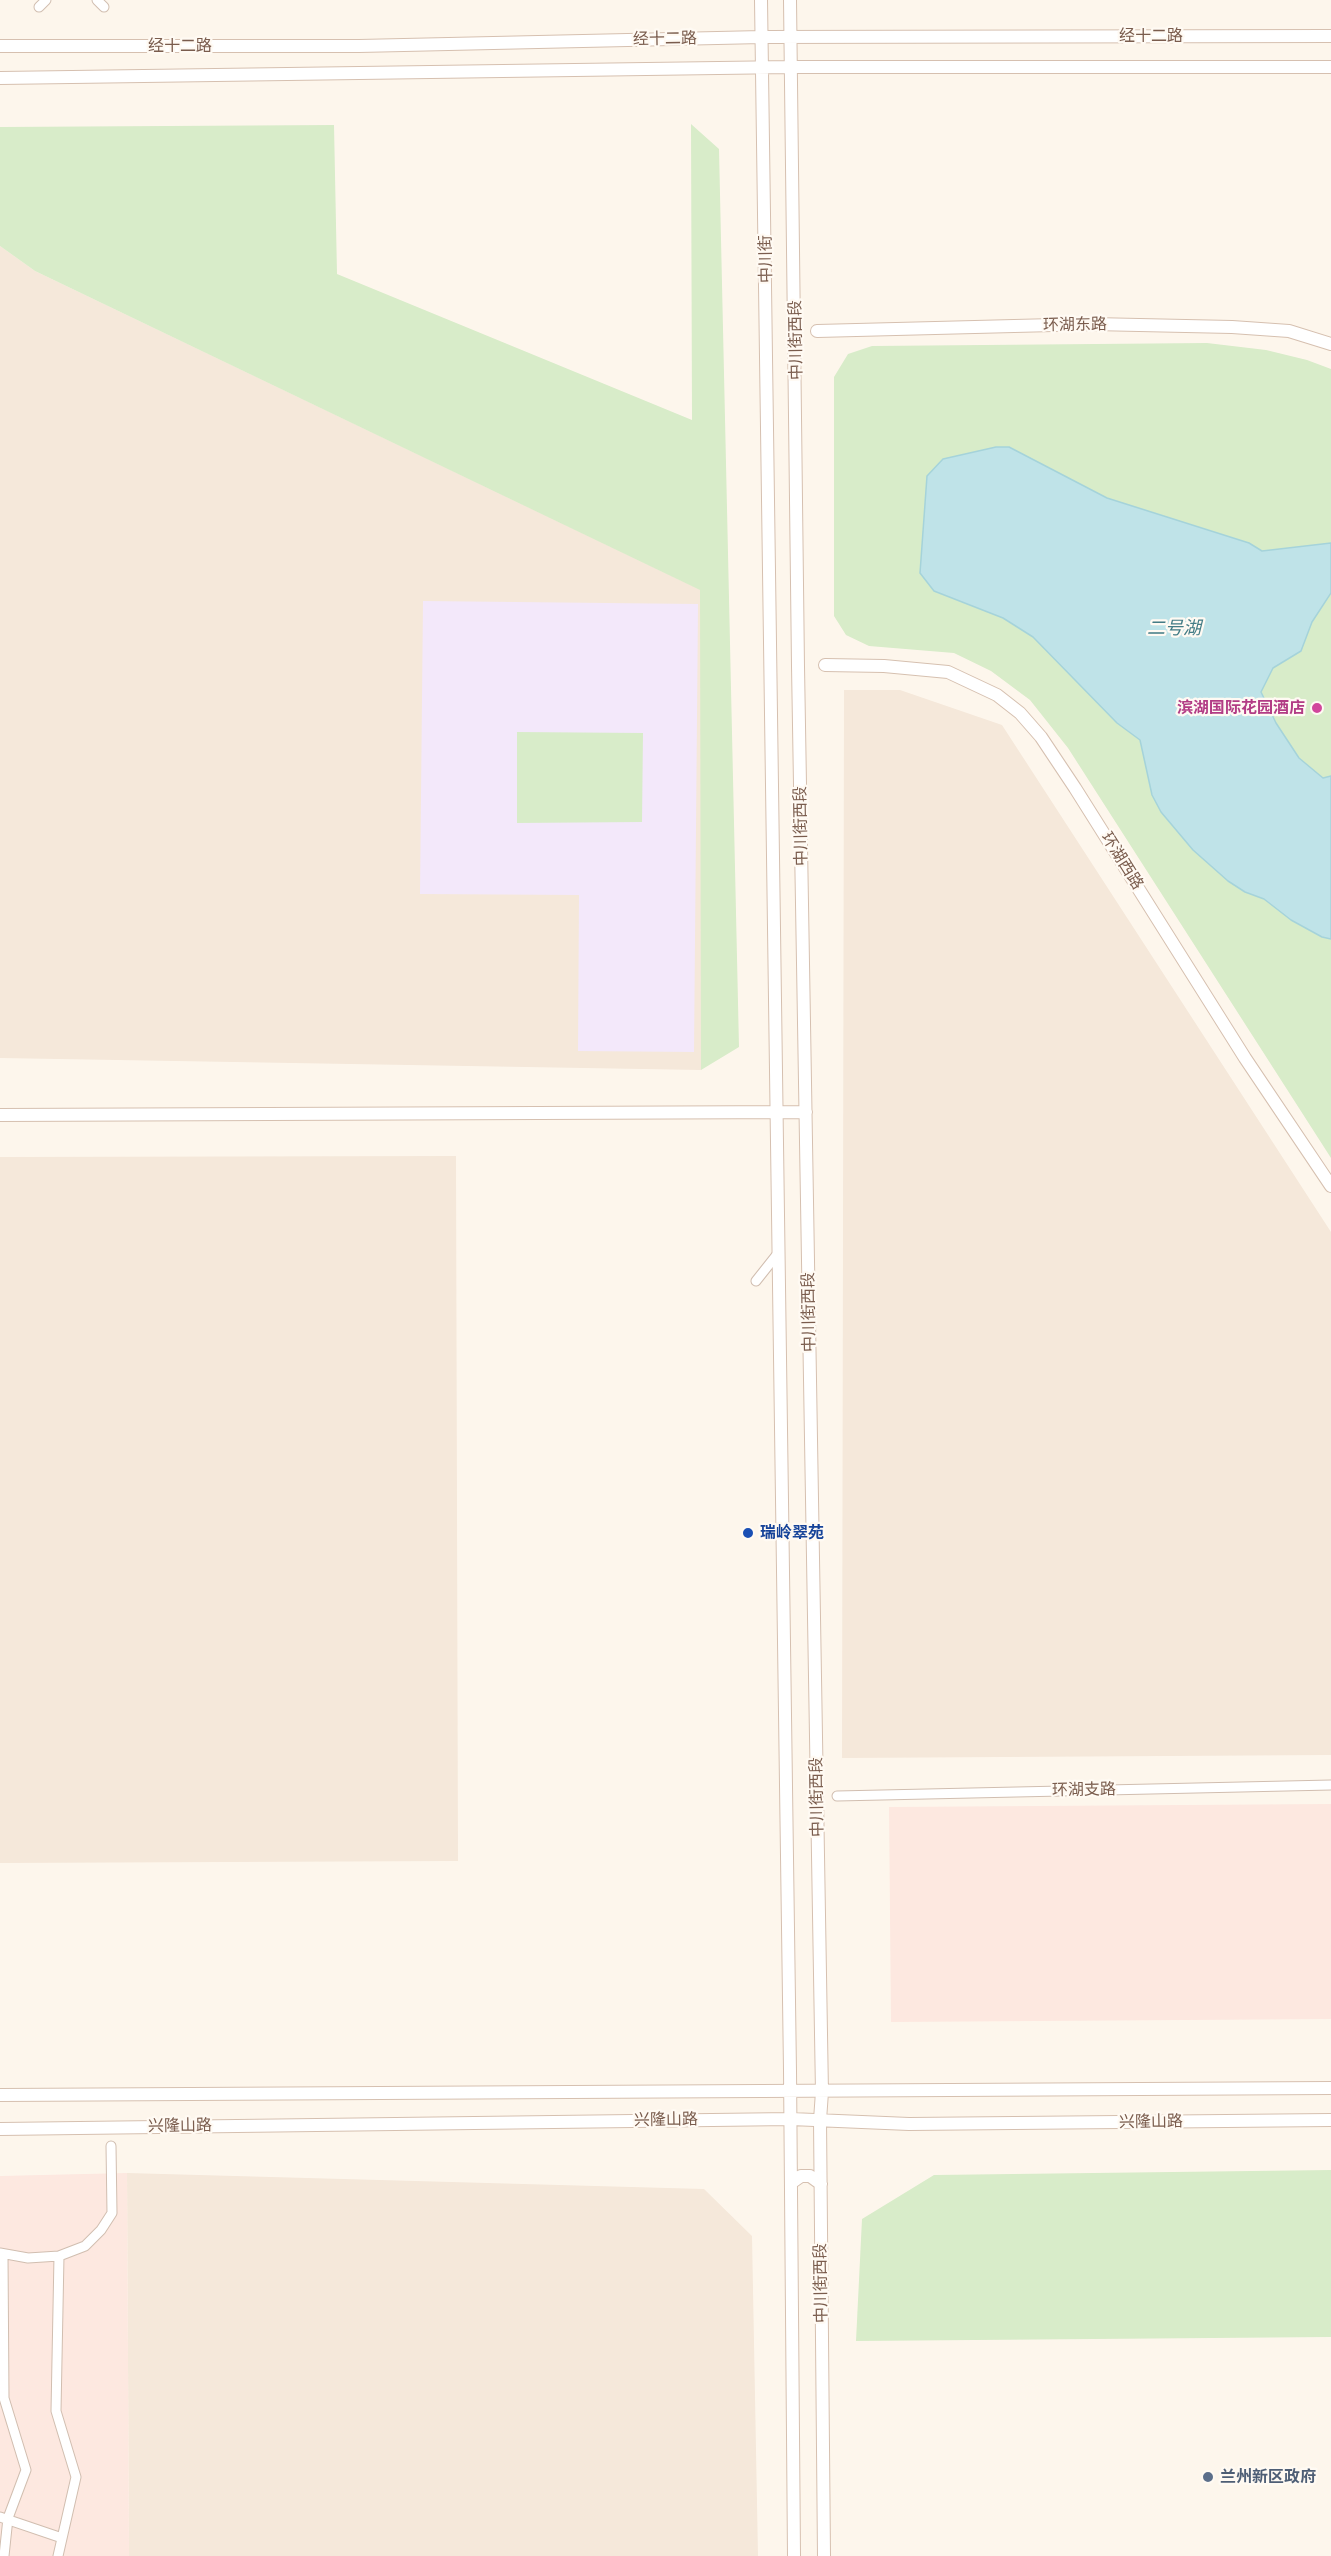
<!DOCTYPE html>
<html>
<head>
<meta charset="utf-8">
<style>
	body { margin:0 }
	canvas { display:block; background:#fdf6ec }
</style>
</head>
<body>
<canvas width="1331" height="2556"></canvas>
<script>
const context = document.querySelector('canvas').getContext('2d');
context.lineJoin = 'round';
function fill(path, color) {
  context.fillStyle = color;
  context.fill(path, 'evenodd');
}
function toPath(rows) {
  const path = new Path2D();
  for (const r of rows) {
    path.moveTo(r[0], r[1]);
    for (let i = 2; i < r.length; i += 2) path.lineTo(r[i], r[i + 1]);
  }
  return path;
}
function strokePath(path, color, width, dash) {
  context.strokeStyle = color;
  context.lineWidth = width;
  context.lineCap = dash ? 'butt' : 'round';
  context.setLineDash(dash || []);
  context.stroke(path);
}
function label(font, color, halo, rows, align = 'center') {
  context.font = font + ' Mulish,"Noto Sans SC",sans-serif';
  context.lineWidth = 4.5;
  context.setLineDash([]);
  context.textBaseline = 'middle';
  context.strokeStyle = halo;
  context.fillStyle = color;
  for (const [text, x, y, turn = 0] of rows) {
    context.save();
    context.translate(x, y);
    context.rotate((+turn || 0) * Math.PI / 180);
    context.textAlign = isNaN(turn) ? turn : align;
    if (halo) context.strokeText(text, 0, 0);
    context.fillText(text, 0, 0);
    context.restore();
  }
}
fill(toPath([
	[0,246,35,271,701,590,701,1070,0,1058],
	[844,690,900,690,1002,725,1331,1232,1331,1755,842,1758],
	[456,1156,458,1861,0,1863,0,1157],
	[127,2173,704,2189,752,2236,758,2556,129,2556]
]), '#f5e8da');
fill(toPath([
	[1331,1804,1331,2019,891,2022,889,1807],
	[127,2173,129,2556,0,2556,0,2176]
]), '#fde8e0');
fill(toPath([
	[423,601,698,604,694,1052,578,1051,579,895,420,894]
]), '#f3e8fa');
fill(toPath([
	[691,124,719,149,739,1047,701,1070,700,590,35,271,0,246,0,127,334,125,337,274,692,420],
	[1207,343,1266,350,1307,360,1331,369,1331,1158,1068,748,1030,700,991,671,954,653,869,646,846,635,834,616,834,377,848,354,872,346],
	[517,732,643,733,642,822,517,823],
	[1331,2170,1331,2337,856,2341,862,2219,934,2175]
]), '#d8ecc9');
const water = toPath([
	[996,447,1009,447,1107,498,1249,543,1262,551,1331,543,1331,593,1312,622,1301,651,1273,668,1261,692,1276,723,1299,758,1323,778,1331,776,1331,939,1322,937,1291,920,1264,899,1245,892,1228,881,1193,850,1161,812,1152,795,1140,740,1117,723,1033,637,1003,618,934,591,920,573,927,476,943,459,996,447]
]);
fill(water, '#bfe3e8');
strokePath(water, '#a5d3da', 1.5);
const street = toPath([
	[97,0,104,7],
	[39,7,46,0],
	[756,1281,779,1252],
	[837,1796,1331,1785],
	[0,2253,28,2258,59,2256,85,2246,101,2230,112,2213,111,2146],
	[3,2255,4,2398,26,2470,8,2518,4,2556],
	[0,2517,62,2538],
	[58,2556,76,2477,56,2411,59,2256]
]);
const secondary = toPath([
	[761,0,790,2070,794,2556],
	[790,0,798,666,822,2092,820,2120,824,2556],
	[0,46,359,46,762,37,1331,36],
	[0,78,790,67,1331,67],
	[817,331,1093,324,1232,327,1289,331,1331,344],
	[825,665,884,666,948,672,997,695,1020,713,1041,737,1075,788,1245,1058,1331,1186],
	[0,1115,806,1112],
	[0,2095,1331,2088],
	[0,2129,791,2119,909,2124,1331,2120],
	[791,2183,801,2176,810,2176,821,2184]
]);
strokePath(street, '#d1beb0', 11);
strokePath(secondary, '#d6c0b0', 14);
strokePath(street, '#fff', 9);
strokePath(secondary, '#fff', 12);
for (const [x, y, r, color] of [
	[1317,708,6,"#d1479c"],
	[748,1533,6,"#1a4fb4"],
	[1208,2477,6,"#5c6f8a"]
]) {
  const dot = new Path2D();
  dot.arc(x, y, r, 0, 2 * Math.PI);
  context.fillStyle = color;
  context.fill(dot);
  strokePath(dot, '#fffaf3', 2);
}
label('16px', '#7a5c4d', '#fffaf3', [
	["经十二路",1151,36],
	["经十二路",665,39,-1],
	["经十二路",180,46],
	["中川街",766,259,-91],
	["环湖东路",1075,325,-1],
	["中川街西段",796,340,-91],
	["中川街西段",801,826,-91],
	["环湖西路",1122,861,58],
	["中川街西段",809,1312,-91],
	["环湖支路",1084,1790,-1],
	["中川街西段",817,1797,-91],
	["兴隆山路",666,2120,-1],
	["兴隆山路",1151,2122,-1],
	["兴隆山路",180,2126,-1],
	["中川街西段",821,2283,-91]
]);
label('bold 16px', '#b23c85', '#fffaf3', [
	["滨湖国际花园酒店",1305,708]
], 'right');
label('bold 16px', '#164399', '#fffaf3', [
	["瑞岭翠苑",760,1533]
], 'left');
label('bold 16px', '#4e5e75', '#fffaf3', [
	["兰州新区政府",1220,2477]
], 'left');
label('italic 18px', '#437c86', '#fffaf3', [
	["二号湖",1174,629]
]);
</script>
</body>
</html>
